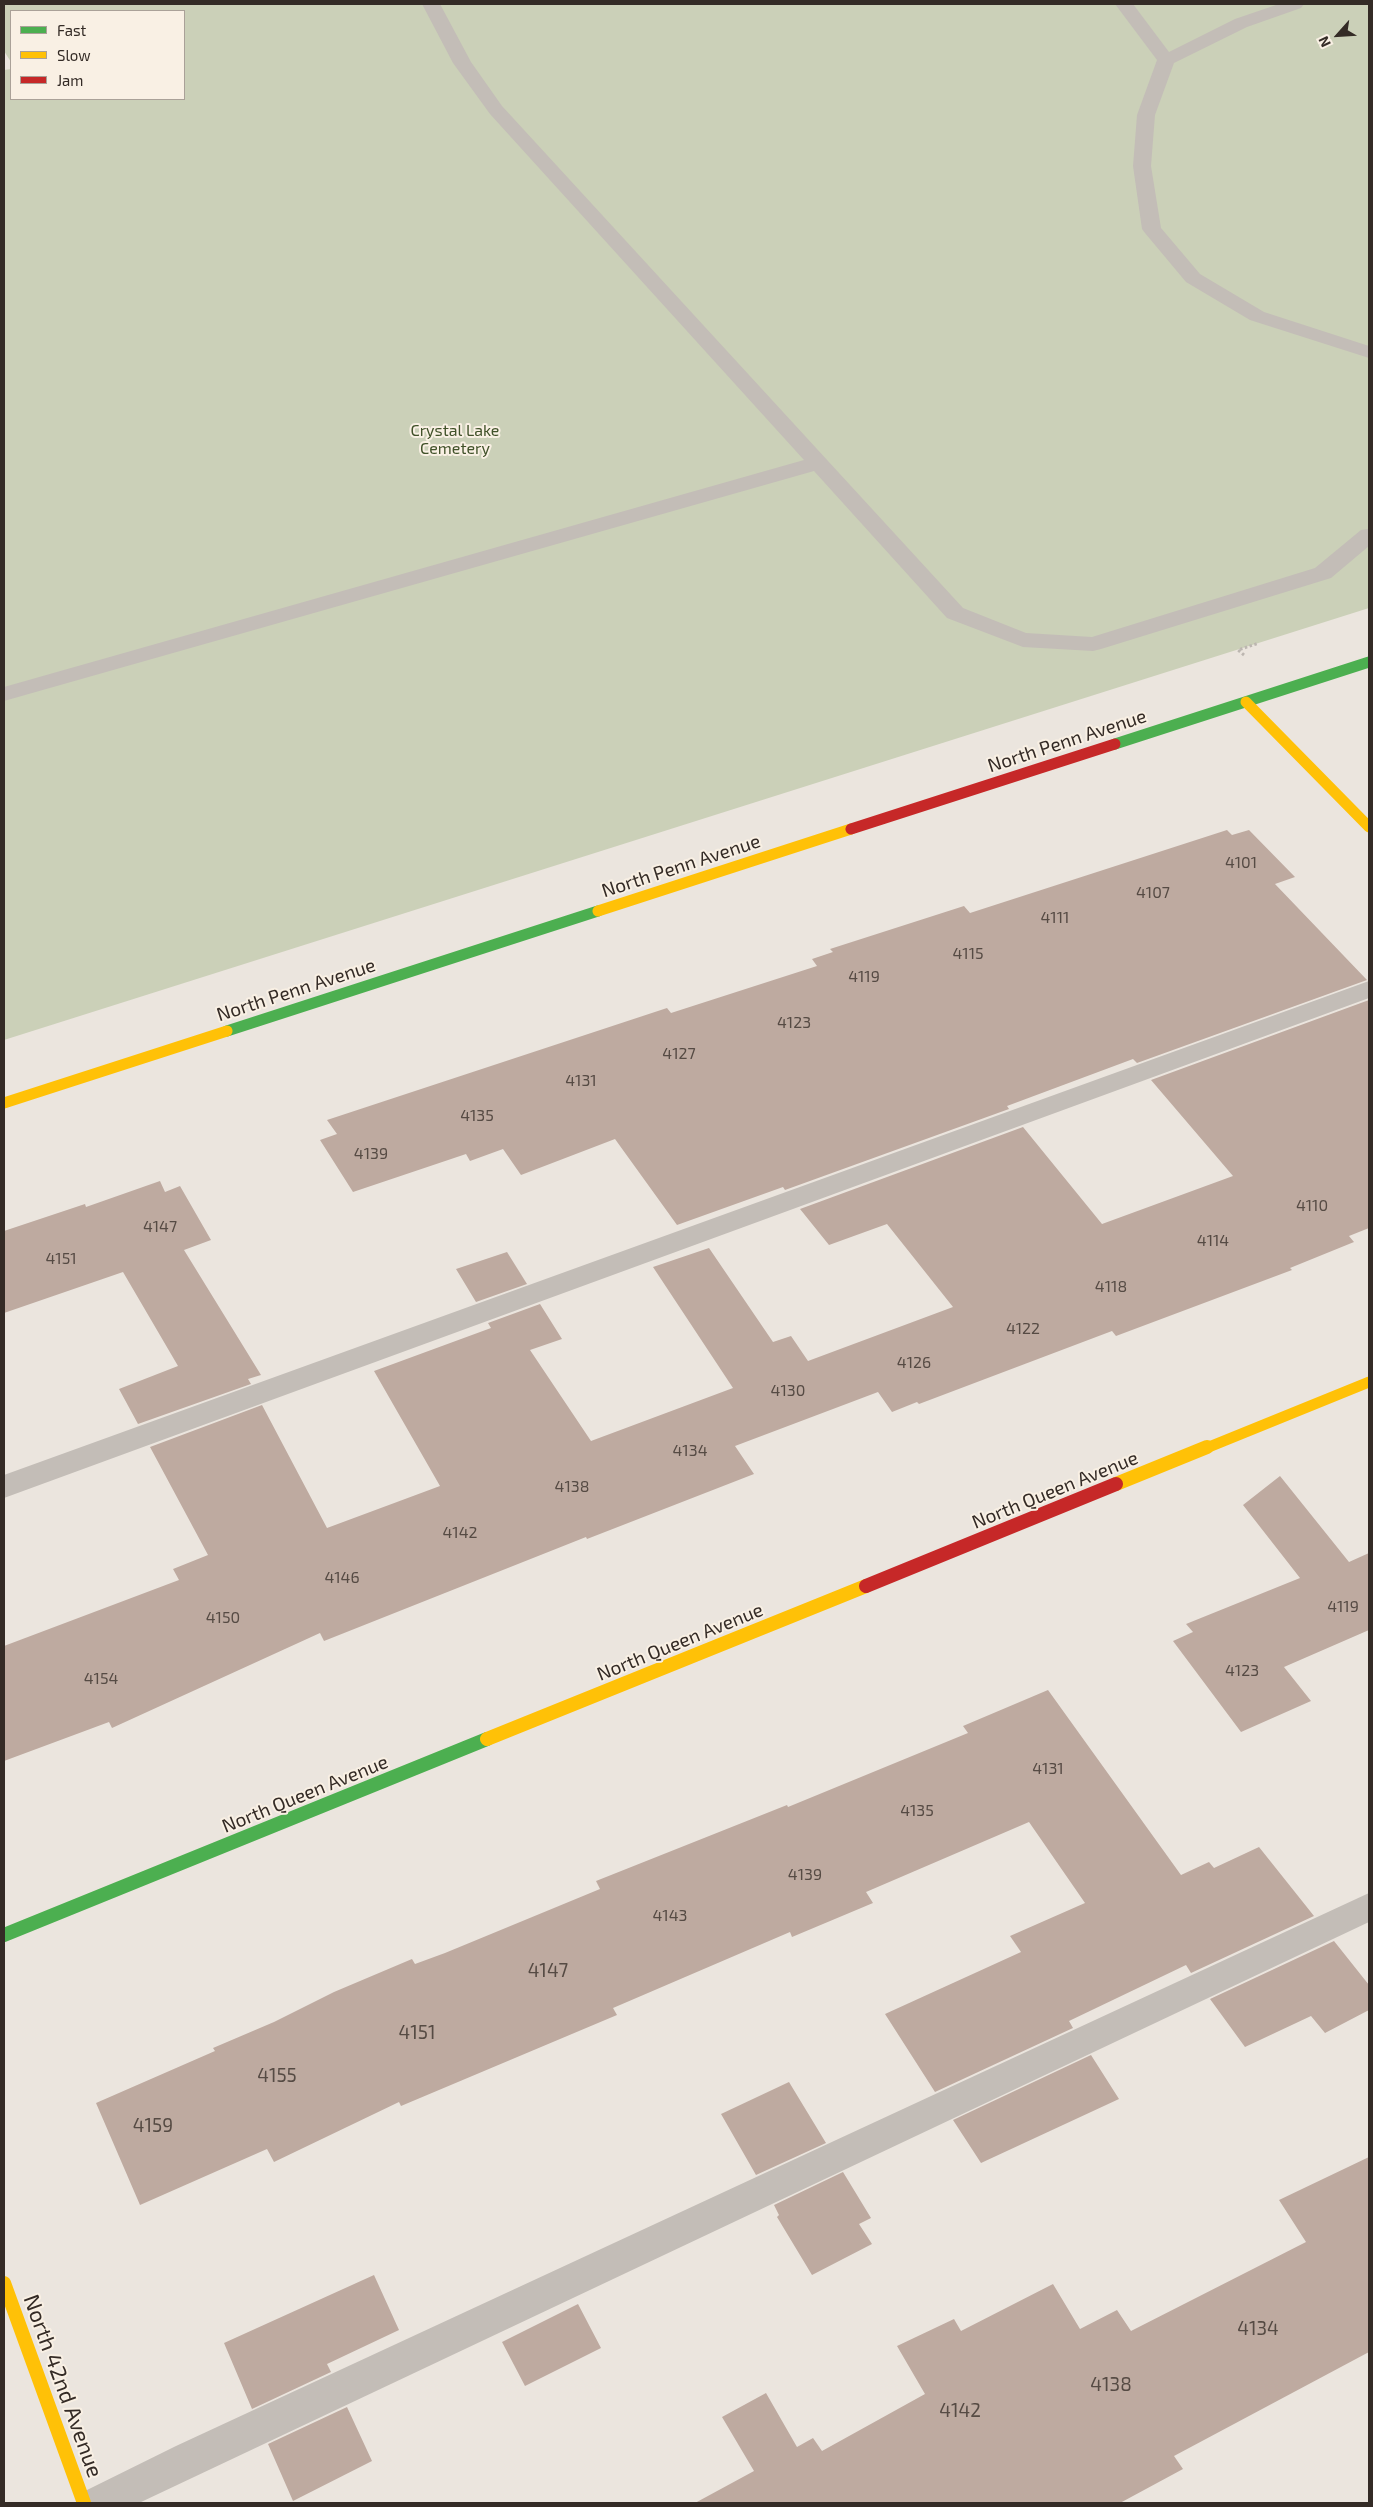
<!DOCTYPE html>
<html>
<head>
<meta charset="utf-8">
<style>
	body { margin:0 }
	#map { position:relative; width:1373px; height:2507px; overflow:hidden; background:#ebe5de; font-family:"Exo 2",sans-serif }
	canvas { display:block }
	.frame { position:absolute; inset:0; border:5px solid #342b26; pointer-events:none }
	.legend { position:absolute; left:10px; top:10px; width:175px; height:90px; box-sizing:border-box; background:#f9f0e4; border:1px solid #aaa198; margin:0; padding:6px 9px; list-style:none; font-size:15px; color:#342b26 }
	.legend li { display:flex; align-items:center; gap:10px; height:25px }
	.legend b { width:25px; border:1px solid #aaa198 }
	.north { position:absolute; left:1313px; top:10px; width:50px; height:50px; -webkit-text-stroke:4px #f9f0e4; paint-order:stroke; rotate:244deg; font-size:14px; font-weight:700; line-height:20px; text-align:center; color:#342b26 }
	.north::after { content:''; display:block; margin:auto; width:18px; height:22px; background:#342b26; clip-path:polygon(50% 0,100% 100%,50% 72%,0 100%) }
</style>
</head>
<body>
<div id="map">
<canvas width="1373" height="2507"></canvas>
<div class="frame"></div>
<ul class="legend">
<li><b style="height:6px;background:#4caf50"></b>Fast</li>
<li><b style="height:6px;background:#ffc107"></b>Slow</li>
<li><b style="height:6px;background:#c62828"></b>Jam</li>
</ul>
<div class="north">N</div>
</div>
<script>
const context = document.querySelector('canvas').getContext('2d');
context.lineJoin = 'round';
function fill(path, color) {
  context.fillStyle = color;
  context.fill(path, 'evenodd');
}
function toPath(rows) {
  const path = new Path2D();
  for (const r of rows) {
    path.moveTo(r[0], r[1]);
    for (let i = 2; i < r.length; i += 2) path.lineTo(r[i], r[i + 1]);
  }
  return path;
}
function strokePath(path, color, width, dash) {
  context.strokeStyle = color;
  context.lineWidth = width;
  context.lineCap = dash ? 'butt' : 'round';
  context.setLineDash(dash || []);
  context.stroke(path);
}
function label(font, color, halo, rows, align = 'center') {
  context.font = font + ' "Exo 2",sans-serif';
  context.lineWidth = 4;
  context.setLineDash([]);
  context.textBaseline = 'middle';
  context.strokeStyle = halo;
  context.fillStyle = color;
  for (const [text, x, y, turn = 0] of rows) {
    context.save();
    context.translate(x, y);
    context.rotate((+turn || 0) * Math.PI / 180);
    context.textAlign = isNaN(turn) ? turn : align;
    if (halo) context.strokeText(text, 0, 0);
    context.fillText(text, 0, 0);
    context.restore();
  }
}
fill(toPath([
	[4,4,1369,4,1369,608,4,1040,4,70,11,69,11,99,184,99,184,11,11,11,11,62,4,51]
]), '#cbd0b8');
fill(toPath([
	[1227,830,1232,835,1249,830,1295,877,1275,884,1367,980,1137,1063,1133,1059,1007,1106,1009,1109,785,1190,783,1187,677,1225,615,1139,521,1175,503,1149,470,1161,466,1154,353,1192,320,1140,337,1134,327,1120,667,1008,671,1013,817,966,812,959,833,952,830,949,964,906,970,913],
	[1369,1000,1369,1228,1349,1236,1354,1242,1290,1268,1292,1270,1116,1336,1112,1331,919,1404,917,1402,892,1412,878,1392,735,1446,754,1474,587,1539,586,1537,324,1641,320,1633,112,1728,109,1722,4,1761,4,1646,179,1580,173,1569,208,1555,150,1447,262,1405,327,1528,440,1486,374,1371,491,1328,488,1323,540,1304,562,1339,530,1350,591,1441,733,1388,653,1267,709,1248,773,1342,791,1336,808,1361,953,1307,887,1224,829,1245,800,1209,1023,1127,1102,1224,1233,1176,1151,1080],
	[160,1181,165,1192,180,1186,211,1240,184,1250,261,1375,248,1379,251,1384,138,1424,119,1389,178,1366,123,1272,4,1313,4,1231,85,1204,86,1207],
	[507,1252,527,1284,476,1302,456,1269],
	[1280,1476,1349,1562,1369,1553,1369,1630,1284,1667,1311,1701,1241,1732,1173,1641,1193,1632,1186,1624,1300,1578,1243,1505],
	[1048,1690,1181,1875,1209,1862,1214,1868,1259,1847,1314,1916,1191,1973,1186,1965,1069,2021,1073,2028,935,2092,885,2014,1021,1952,1010,1936,1085,1903,1029,1822,866,1892,873,1903,792,1937,790,1932,613,2008,617,2015,401,2106,399,2102,274,2162,267,2149,140,2205,96,2103,215,2051,213,2048,274,2022,334,1992,412,1959,415,1964,445,1953,600,1889,596,1881,787,1805,788,1807,968,1733,963,1726],
	[1334,1941,1369,1985,1369,2010,1325,2033,1311,2016,1245,2047,1210,1999],
	[1091,2055,1119,2099,981,2163,953,2120],
	[789,2082,826,2143,756,2175,721,2114],
	[1369,2157,1369,2352,1174,2456,1183,2469,1120,2503,695,2503,754,2471,722,2417,766,2393,797,2447,813,2438,822,2451,925,2394,897,2346,954,2319,961,2331,1053,2284,1080,2329,1117,2310,1131,2331,1306,2242,1279,2200],
	[843,2172,871,2218,859,2224,872,2244,812,2275,777,2217,779,2215,774,2205],
	[374,2275,399,2330,327,2364,331,2372,252,2409,224,2343],
	[578,2304,601,2348,525,2386,502,2342],
	[347,2407,372,2461,293,2501,268,2444]
]), '#beaaa0');
strokePath(toPath([
	[1244,655,1238,650,1259,643]
]), '#bcb6b0', 3, [2.5, 2.5]);
fill(toPath([
	[422,4,440,4,471,62,502,106,963,608,1026,633,1092,637,1315,568,1361,530,1369,529,1369,546,1331,578,1101,649,1093,651,1023,647,947,618,814,471,4,701,4,687,804,460,490,114,453,63,422,4],
	[1115,4,1133,4,1169,52,1235,19,1279,4,1304,4,1301,8,1247,27,1174,63,1155,115,1151,166,1161,228,1200,274,1264,312,1369,346,1369,358,1250,320,1186,282,1145,233,1142,229,1133,166,1137,115,1157,60,1115,4],
	[1369,981,1369,998,4,1498,4,1475,1369,981],
	[1369,1893,1369,1922,139,2503,81,2503,87,2490,176,2446,1369,1893]
]), '#c3bdb7');
strokePath(toPath([
	[1115,744,1369,662],
	[227,1031,598,911]
]), '#4caf50', 11);
strokePath(toPath([
	[4,1935,487,1739]
]), '#4caf50', 14);
strokePath(toPath([
	[1246,702,1369,827],
	[598,911,851,829],
	[4,1103,227,1031],
	[1204,1449,1369,1382]
]), '#ffc107', 11);
strokePath(toPath([
	[1116,1484,1207,1447],
	[487,1739,866,1586],
	[4,2283,84,2503]
]), '#ffc107', 14);
strokePath(toPath([
	[851,829,1115,744]
]), '#c62828', 11);
strokePath(toPath([
	[866,1586,1116,1484]
]), '#c62828', 14);
label('16px', '#41522a', '#f9f0e4', [
	["Crystal Lake",455,431],
	["Cemetery",455,449]
]);
label('16px', '#564b44', null, [
	["4101",1241,863],
	["4107",1153,893],
	["4111",1055,918],
	["4115",968,954],
	["4119",864,977],
	["4123",794,1023],
	["4127",679,1054],
	["4131",581,1081],
	["4135",477,1116],
	["4139",371,1154],
	["4110",1312,1206],
	["4147",160,1227],
	["4114",1213,1241],
	["4151",61,1259],
	["4118",1111,1287],
	["4122",1023,1329],
	["4126",914,1363],
	["4130",788,1391],
	["4134",690,1451],
	["4138",572,1487],
	["4142",460,1533],
	["4146",342,1578],
	["4119",1343,1607],
	["4150",223,1618],
	["4123",1242,1671],
	["4154",101,1679],
	["4131",1048,1769],
	["4135",917,1811],
	["4139",805,1875],
	["4143",670,1916]
]);
label('19px', '#342b26', '#f9f0e4', [
	["North Penn Avenue",1067,741,-18],
	["North Penn Avenue",681,866,-18],
	["North Penn Avenue",296,990,-18],
	["North Queen Avenue",1055,1490,-22],
	["North Queen Avenue",680,1642,-22],
	["North Queen Avenue",305,1794,-22]
]);
label('19px', '#564b44', null, [
	["4147",548,1971],
	["4151",417,2033],
	["4155",277,2076],
	["4159",153,2126],
	["4134",1258,2329],
	["4138",1111,2385],
	["4142",960,2411]
]);
label('22px', '#342b26', '#f9f0e4', [
	["North 42nd Avenue",63,2386,70]
]);
</script>
</body>
</html>
